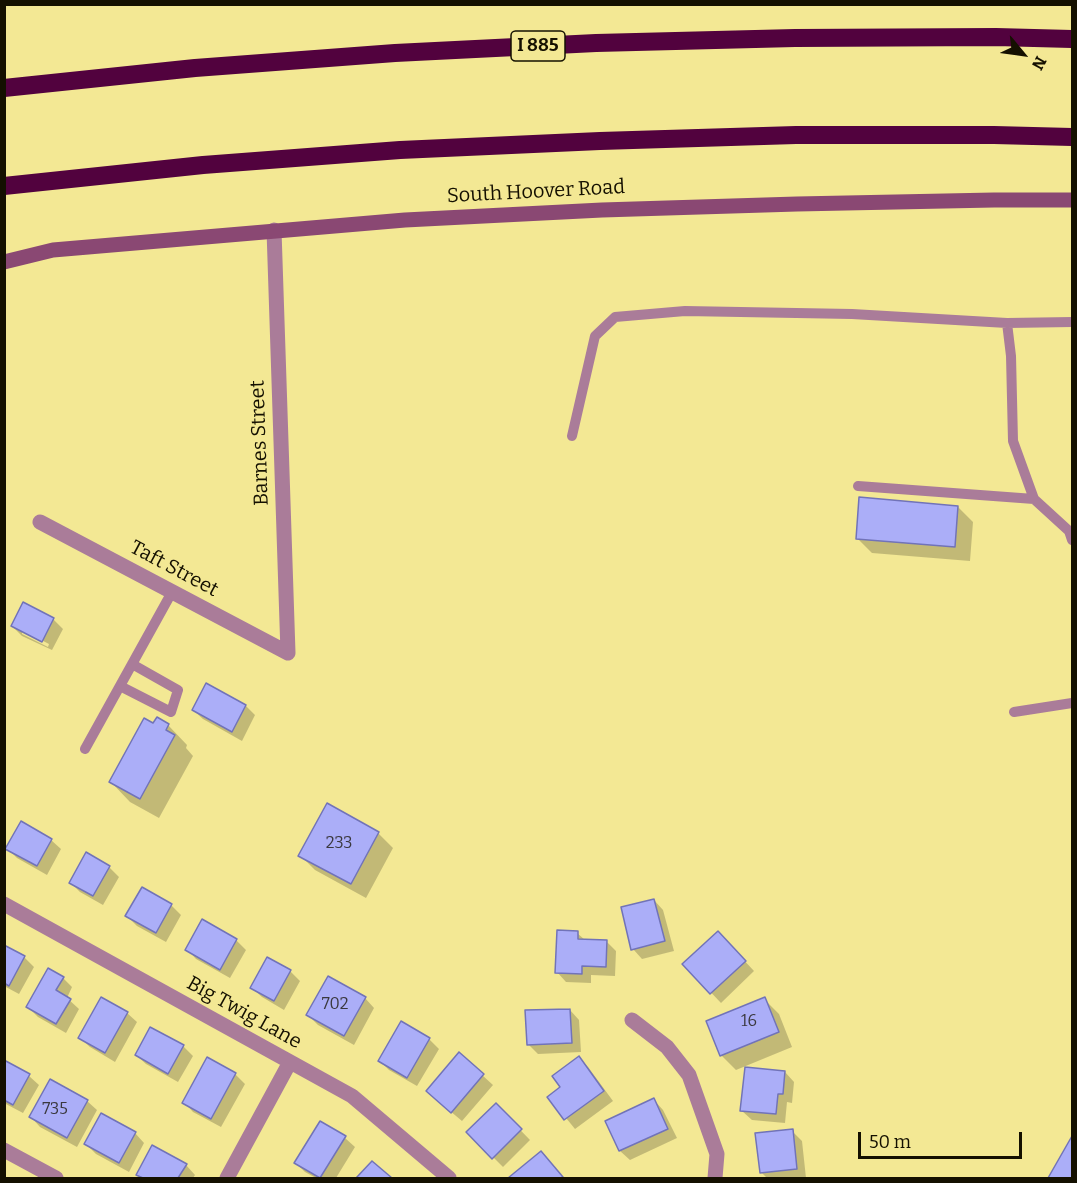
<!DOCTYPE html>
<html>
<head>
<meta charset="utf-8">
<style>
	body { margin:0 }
	#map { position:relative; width:1077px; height:1183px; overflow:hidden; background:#f3e894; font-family:Bitter,serif }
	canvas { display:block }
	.frame { position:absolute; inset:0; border:6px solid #141000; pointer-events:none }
	.north { position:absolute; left:993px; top:24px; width:60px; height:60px; -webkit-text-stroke:4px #f3e894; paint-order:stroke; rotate:119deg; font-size:16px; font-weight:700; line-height:24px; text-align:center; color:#141000 }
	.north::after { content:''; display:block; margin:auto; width:21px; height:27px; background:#141000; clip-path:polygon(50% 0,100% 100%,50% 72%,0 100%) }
	.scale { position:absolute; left:858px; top:1132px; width:164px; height:27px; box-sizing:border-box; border:3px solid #141000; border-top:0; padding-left:8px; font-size:18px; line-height:21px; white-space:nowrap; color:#141000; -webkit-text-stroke:4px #f3e894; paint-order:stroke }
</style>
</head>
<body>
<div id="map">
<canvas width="1077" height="1183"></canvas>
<div class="frame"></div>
<div class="north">N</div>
<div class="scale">50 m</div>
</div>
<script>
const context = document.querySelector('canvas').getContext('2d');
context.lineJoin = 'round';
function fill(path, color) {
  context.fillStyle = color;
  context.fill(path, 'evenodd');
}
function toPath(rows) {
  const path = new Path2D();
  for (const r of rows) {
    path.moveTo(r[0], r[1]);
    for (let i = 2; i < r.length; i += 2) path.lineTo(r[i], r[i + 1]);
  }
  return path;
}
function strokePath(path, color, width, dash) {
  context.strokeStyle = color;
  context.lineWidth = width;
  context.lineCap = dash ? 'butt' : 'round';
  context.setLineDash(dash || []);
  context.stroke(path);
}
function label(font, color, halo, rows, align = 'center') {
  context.font = font + ' Bitter,serif';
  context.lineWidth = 4.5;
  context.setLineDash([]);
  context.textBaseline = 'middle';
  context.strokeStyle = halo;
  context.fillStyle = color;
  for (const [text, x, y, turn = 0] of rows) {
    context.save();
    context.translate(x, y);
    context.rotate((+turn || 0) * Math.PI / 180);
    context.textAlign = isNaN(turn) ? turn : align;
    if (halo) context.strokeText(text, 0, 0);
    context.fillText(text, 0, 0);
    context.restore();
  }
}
fill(toPath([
	[958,507,973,522,970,561,872,553,857,538],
	[53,619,63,629,52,650,22,636,12,626],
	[22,630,49,644,48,647,22,634],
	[246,706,255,715,242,741,203,719,193,710],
	[168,725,187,745,186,748,193,756,159,818,130,802,111,782],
	[378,833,393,848,366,898,315,870,300,855],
	[51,840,61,849,47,875,17,858,7,848],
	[109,867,119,877,103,905,80,892,71,883],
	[142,889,171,905,181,915,166,942,137,926,127,916],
	[654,900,663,910,674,951,642,959,633,949],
	[202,921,236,940,246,950,230,978,196,959,187,949],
	[577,933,585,940,606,941,616,951,615,976,591,975,591,983,566,982,557,972],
	[727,942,754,971,721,1003,684,964],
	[4,946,24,957,34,967,19,994,4,986],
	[268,959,290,971,300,981,284,1010,262,997,252,988],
	[63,978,72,987,67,998,79,1009,66,1033,38,1017,28,1007],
	[365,998,374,1008,354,1045,318,1025,308,1015],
	[764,999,779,1014,792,1047,736,1070,721,1055],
	[570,1010,579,1020,581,1052,538,1054,528,1044],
	[127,1013,137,1022,115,1062,90,1047,80,1038],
	[429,1039,439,1049,417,1086,389,1070,380,1061],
	[183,1046,193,1056,178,1082,146,1064,136,1055],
	[459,1054,493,1085,462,1121,437,1100],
	[578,1058,588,1067,613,1101,575,1129,549,1097,562,1087],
	[4,1062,29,1076,39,1085,23,1113,4,1103],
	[785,1072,794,1082,792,1103,787,1102,785,1123,752,1120,742,1111],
	[235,1074,245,1084,221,1127,193,1112,184,1102],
	[654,1100,663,1110,677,1138,630,1160,620,1151,607,1122],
	[87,1101,97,1110,77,1147,40,1127,31,1117],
	[496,1105,530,1140,503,1167,468,1132],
	[792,1131,802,1141,806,1178,767,1178,761,1172],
	[135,1133,144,1143,129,1172,96,1154,86,1144],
	[345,1138,355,1147,336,1178,316,1178,305,1172,296,1163],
	[1072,1139,1072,1178,1050,1178],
	[541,1153,564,1178,510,1178],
	[186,1165,195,1175,193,1178,142,1178,138,1174]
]), '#0003');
const building = toPath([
	[859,497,958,506,955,547,856,539,859,497],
	[23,602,54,618,42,642,11,626,23,602],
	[206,683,246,705,232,732,192,710,206,683],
	[157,717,169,724,166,730,175,735,140,799,109,782,144,718,153,723,157,717],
	[327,803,379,832,351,884,298,856,327,803],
	[21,821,52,839,37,866,5,849,21,821],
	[86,852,110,866,93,896,69,883,86,852],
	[142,887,172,904,156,933,125,916,142,887],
	[654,899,665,941,631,950,621,907,654,899],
	[202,919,237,939,220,970,185,950,202,919],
	[557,930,578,931,578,939,607,940,606,967,582,966,582,974,555,973,557,930],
	[718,931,746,961,710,994,682,964,718,931],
	[4,945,25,956,9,986,4,983,4,945],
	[267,957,291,970,274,1001,250,988,267,957],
	[48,968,64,977,56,990,71,999,56,1024,26,1007,48,968],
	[328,976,366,997,344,1036,306,1015,328,976],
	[101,997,128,1012,105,1053,78,1038,101,997],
	[765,997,779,1032,720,1056,706,1021,765,997],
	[570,1009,572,1043,527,1045,525,1010,570,1009],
	[401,1021,430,1038,407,1078,378,1061,401,1021],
	[150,1027,184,1045,168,1074,135,1055,150,1027],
	[459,1052,484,1074,451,1113,426,1091,459,1052],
	[579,1056,604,1091,564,1120,547,1097,560,1087,552,1076,579,1056],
	[207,1057,236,1073,211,1119,182,1103,207,1057],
	[4,1060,30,1074,13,1105,4,1100,4,1060],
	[745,1067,785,1071,783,1094,778,1094,776,1114,740,1111,745,1067],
	[50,1079,88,1100,67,1138,29,1117,50,1079],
	[654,1098,668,1129,619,1151,605,1121,654,1098],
	[496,1103,522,1129,492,1159,466,1132,496,1103],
	[101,1113,136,1132,119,1163,84,1144,101,1113],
	[320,1121,346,1136,320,1178,294,1163,320,1121],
	[793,1129,797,1169,760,1173,755,1133,793,1129],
	[1072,1136,1072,1178,1048,1178,1072,1136],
	[152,1145,187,1164,178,1178,143,1178,136,1175,152,1145],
	[541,1151,563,1177,561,1178,508,1178,541,1151],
	[372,1161,392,1178,356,1178,372,1161]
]);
fill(building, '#abaef8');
strokePath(building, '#7173b8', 1.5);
strokePath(toPath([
	[1007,323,1011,356,1013,441,1034,499,1069,531,1072,540],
	[572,436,595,336,615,317,685,311,852,314,1007,323,1072,322],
	[858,486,1034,499],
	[120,686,171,712,178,690,132,664],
	[1014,712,1072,703],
	[85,749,172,592]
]), '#aa7c99', 10);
strokePath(toPath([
	[40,522,288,653,274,230],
	[4,904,352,1096,449,1178],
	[632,1020,667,1047,689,1075,717,1154,715,1178],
	[4,1150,56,1178],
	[227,1178,290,1062]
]), '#aa7c99', 15);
strokePath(toPath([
	[4,262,53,250,405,220,602,210,797,204,994,200,1072,200]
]), '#8a4873', 15);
strokePath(toPath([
	[4,88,195,68,395,53,596,43,795,38,996,37,1072,39],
	[4,186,203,165,400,150,600,141,796,135,994,135,1072,137]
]), '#52023e', 18);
label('16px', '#3a383e', null, [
	["233",339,844],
	["702",335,1005],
	["16",749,1022],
	["735",55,1110]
]);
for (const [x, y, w] of [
	[538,46,54]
]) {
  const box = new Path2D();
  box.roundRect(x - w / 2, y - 15, w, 30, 4.5);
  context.fillStyle = '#f3e894';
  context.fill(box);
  strokePath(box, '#141000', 1.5);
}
label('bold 18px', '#141000', null, [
	["I 885",538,46]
]);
label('20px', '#141000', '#f3e894', [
	["South Hoover Road",536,192,-3],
	["Barnes Street",260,443,-92],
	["Taft Street",174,569,28],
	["Big Twig Lane",244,1013,29]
]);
</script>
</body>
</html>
